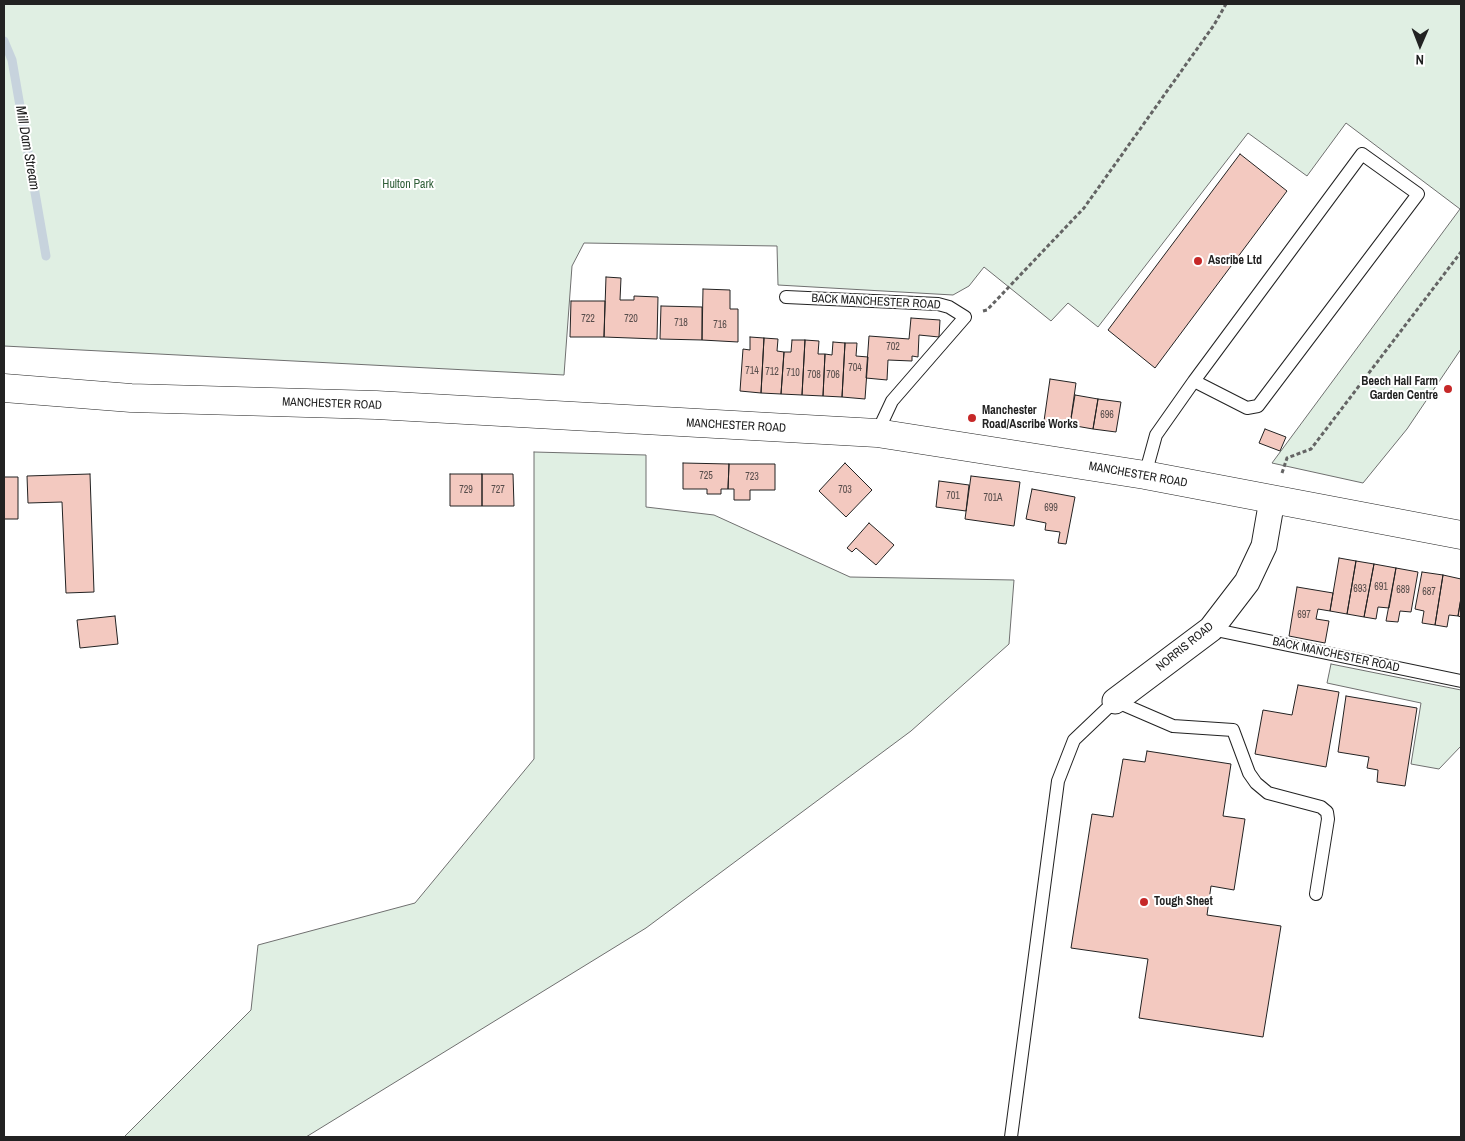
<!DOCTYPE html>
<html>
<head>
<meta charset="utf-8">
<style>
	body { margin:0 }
	#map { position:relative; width:1465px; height:1141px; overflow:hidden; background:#fff; font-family:"Archivo Narrow",sans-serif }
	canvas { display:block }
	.frame { position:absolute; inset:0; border:5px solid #222; pointer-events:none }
	.north { position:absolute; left:1395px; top:20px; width:50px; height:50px; -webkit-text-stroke:4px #fff; paint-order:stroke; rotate:181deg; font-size:14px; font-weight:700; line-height:20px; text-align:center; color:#222 }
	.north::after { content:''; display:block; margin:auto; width:18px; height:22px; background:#222; clip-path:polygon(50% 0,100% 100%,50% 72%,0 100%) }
</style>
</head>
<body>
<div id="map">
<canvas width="1465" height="1141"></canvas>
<div class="frame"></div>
<div class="north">N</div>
</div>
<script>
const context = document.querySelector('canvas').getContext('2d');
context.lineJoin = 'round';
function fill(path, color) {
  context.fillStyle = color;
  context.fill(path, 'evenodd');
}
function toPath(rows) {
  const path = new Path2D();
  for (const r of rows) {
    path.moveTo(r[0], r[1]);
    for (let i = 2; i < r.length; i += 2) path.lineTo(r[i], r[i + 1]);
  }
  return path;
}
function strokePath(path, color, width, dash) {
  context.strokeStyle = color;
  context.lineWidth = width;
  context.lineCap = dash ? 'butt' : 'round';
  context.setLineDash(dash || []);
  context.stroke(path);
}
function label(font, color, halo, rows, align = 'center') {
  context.font = font + ' "Archivo Narrow",sans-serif';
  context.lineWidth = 4;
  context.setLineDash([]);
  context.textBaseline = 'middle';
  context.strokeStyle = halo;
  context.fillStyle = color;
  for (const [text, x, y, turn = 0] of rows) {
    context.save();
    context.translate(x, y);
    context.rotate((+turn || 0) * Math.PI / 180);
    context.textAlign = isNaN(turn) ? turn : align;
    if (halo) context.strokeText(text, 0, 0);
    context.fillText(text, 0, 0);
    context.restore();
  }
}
const green = toPath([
	[4,4,1461,4,1461,349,1407,429,1363,483,1272,463,1460,209,1346,123,1307,176,1248,133,1098,327,1068,303,1051,321,984,267,969,286,953,295,778,285,777,246,584,243,572,266,564,375,4,346,4,4],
	[534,452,646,455,646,507,714,515,850,577,1014,580,1009,644,911,731,646,928,306,1137,124,1137,251,1010,258,945,415,903,534,759,534,452],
	[1331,664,1461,690,1461,746,1439,769,1411,764,1421,703,1327,683,1331,664]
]);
fill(green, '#e0efe3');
strokePath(green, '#6f6f6f', 1);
strokePath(toPath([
	[4,41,12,60,46,256]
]), '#c7d3dd', 9);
const building = toPath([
	[1240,154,1287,191,1155,368,1108,330,1240,154],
	[606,277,621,278,620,300,634,300,634,296,658,297,657,339,604,337,606,277],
	[703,289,730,290,730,309,738,309,738,342,702,340,703,289],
	[571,301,605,301,604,337,570,337,571,301],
	[661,306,702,307,702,340,660,339,661,306],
	[911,318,940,320,939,337,919,335,918,357,912,356,912,361,888,360,887,380,866,378,869,336,909,339,911,318],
	[750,337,764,338,761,393,740,391,743,349,750,350,750,337],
	[764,338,778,339,777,351,784,352,781,394,761,393,764,338],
	[792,340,805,340,802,395,781,394,784,352,791,352,792,340],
	[805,340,819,341,818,354,825,354,823,396,802,395,805,340],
	[833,342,845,343,842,397,823,396,825,354,832,355,833,342],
	[845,343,857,343,856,356,868,357,865,399,842,397,845,343],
	[1050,379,1076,383,1070,425,1044,421,1050,379],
	[1075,395,1098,399,1093,429,1070,425,1075,395],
	[1098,399,1121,402,1116,432,1093,429,1098,399],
	[1265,429,1286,437,1280,451,1259,443,1265,429],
	[683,463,729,464,728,489,721,489,721,494,707,494,707,489,683,489,683,463],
	[845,463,872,490,846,517,819,491,845,463],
	[729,464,775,464,775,490,750,490,750,500,734,500,734,489,728,489,729,464],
	[90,474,94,592,66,593,62,502,28,503,27,476,90,474],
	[450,474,482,474,482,506,450,506,450,474],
	[482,474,513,474,514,506,482,506,482,474],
	[971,476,1020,482,1014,526,965,519,971,476],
	[4,477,18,477,18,519,4,519,4,477],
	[939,481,969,485,966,511,936,507,939,481],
	[1032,489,1075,497,1066,544,1058,543,1060,532,1045,530,1046,523,1026,519,1032,489],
	[869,523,894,545,876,565,856,548,852,552,847,548,869,523],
	[1339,558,1356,561,1347,614,1330,611,1339,558],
	[1356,561,1374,564,1364,617,1347,614,1356,561],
	[1374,564,1396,568,1389,608,1378,607,1376,619,1364,617,1374,564],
	[1396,568,1418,572,1411,612,1400,611,1398,622,1386,621,1396,568],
	[1422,572,1443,575,1435,625,1422,623,1424,611,1415,609,1422,572],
	[1443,575,1461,579,1461,598,1458,616,1449,615,1447,627,1435,625,1443,575],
	[1297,587,1333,593,1330,611,1318,609,1316,619,1329,621,1325,643,1289,636,1297,587],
	[1461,598,1461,617,1458,616,1461,598],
	[115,616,118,644,80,648,77,620,115,616],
	[1298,685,1339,692,1326,767,1255,754,1263,710,1292,715,1298,685],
	[1346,696,1417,708,1405,786,1377,782,1378,770,1367,768,1369,757,1338,752,1346,696],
	[1147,751,1231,764,1223,816,1245,819,1234,890,1211,886,1207,915,1281,926,1263,1037,1139,1018,1148,959,1071,948,1092,814,1113,817,1123,759,1145,762,1147,751]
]);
fill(building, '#f3c9c0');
strokePath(building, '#222', 1);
const lane = toPath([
	[786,297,938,304,949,307,965,317,892,401,877,433],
	[1145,475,1156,435,1194,381,1362,154,1418,194,1258,406,1247,408,1194,381],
	[1211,629,1461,681],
	[1011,1137,1058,781,1074,740,1115,701,1173,726,1233,730,1249,773,1256,783,1268,793,1321,807,1327,812,1328,819,1316,894]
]);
const street = toPath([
	[1115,701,1211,629,1247,582,1264,546,1272,500]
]);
const highway = toPath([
	[4,388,131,398,376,405,877,433,1145,475,1461,535]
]);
strokePath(lane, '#222', 14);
strokePath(street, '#222', 27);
strokePath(highway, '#222', 29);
strokePath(toPath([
	[983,311,987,310,1084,208,1214,25,1226,4],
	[1282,473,1287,458,1311,449,1461,252]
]), '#646464', 3, [4, 2.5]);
strokePath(lane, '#fff', 12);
strokePath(street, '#fff', 25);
strokePath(highway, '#fff', 28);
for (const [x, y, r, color] of [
	[1198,261,5,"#c62828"],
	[1448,389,5,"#c62828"],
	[972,418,5,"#c62828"],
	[1144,902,5,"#c62828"]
]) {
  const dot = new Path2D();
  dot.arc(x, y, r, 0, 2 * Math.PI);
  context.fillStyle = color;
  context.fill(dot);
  strokePath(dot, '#fff', 2);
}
label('10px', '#564c4a', null, [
	["722",588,319],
	["720",631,319],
	["718",681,323],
	["716",720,325],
	["702",893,347],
	["704",855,368],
	["714",752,371],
	["712",772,372],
	["710",793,373],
	["708",814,375],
	["706",833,375],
	["696",1107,415],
	["725",706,476],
	["723",752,477],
	["729",466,490],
	["727",498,490],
	["703",845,490],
	["701",953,496],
	["701A",993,498],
	["699",1051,508],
	["691",1381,587],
	["693",1360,589],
	["689",1403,590],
	["687",1429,592],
	["697",1304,615]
]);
label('12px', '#2f5e38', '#fff', [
	["Hulton Park",408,185]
]);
label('bold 12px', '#222', '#fff', [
	["Ascribe Ltd",1208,261],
	["Beech Hall Farm",1438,382,"right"],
	["Garden Centre",1438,396,"right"],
	["Manchester",982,411],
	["Road/Ascribe Works",982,425],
	["Tough Sheet",1154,902]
], 'left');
label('12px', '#222', '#fff', [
	["BACK MANCHESTER ROAD",876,302,3],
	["MANCHESTER ROAD",332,404,2],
	["MANCHESTER ROAD",736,426,3],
	["MANCHESTER ROAD",1138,475,10],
	["NORRIS ROAD",1185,647,-39],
	["BACK MANCHESTER ROAD",1336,655,12]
]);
label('italic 14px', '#222', '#fff', [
	["Mill Dam Stream",27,148,80]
]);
</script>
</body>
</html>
